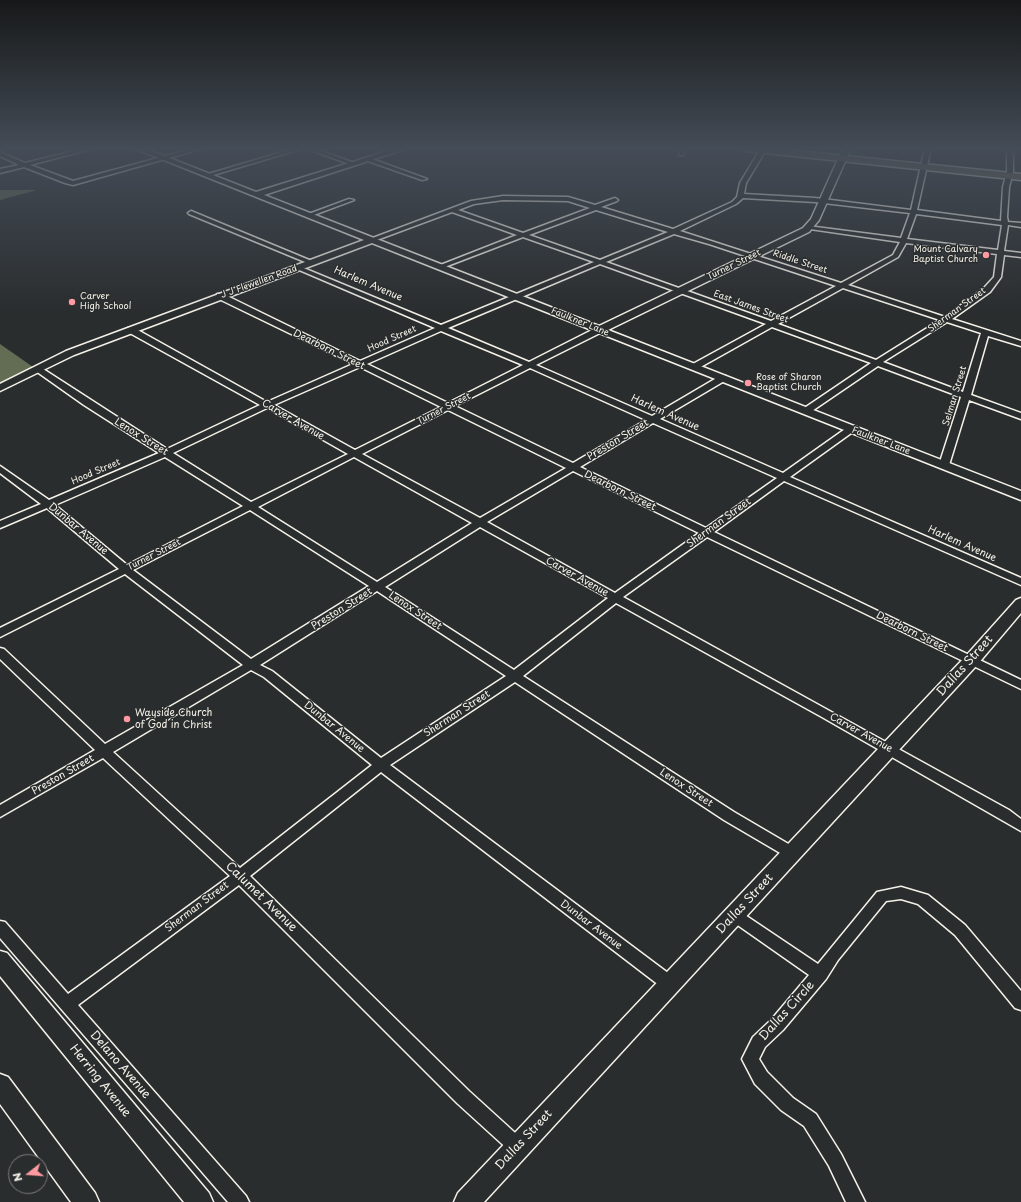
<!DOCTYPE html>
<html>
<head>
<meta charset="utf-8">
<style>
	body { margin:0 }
	#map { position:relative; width:1021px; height:1202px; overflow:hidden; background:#2a2d2e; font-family:"Playpen Sans",sans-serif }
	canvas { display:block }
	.north { position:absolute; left:8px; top:1154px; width:40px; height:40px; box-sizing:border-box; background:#2a2d2e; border:1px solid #7b7b78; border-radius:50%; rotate:253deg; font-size:11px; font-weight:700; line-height:16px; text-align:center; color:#f4f1e8 }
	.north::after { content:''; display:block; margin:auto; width:14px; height:18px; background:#ff9aa2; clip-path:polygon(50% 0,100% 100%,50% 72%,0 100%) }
</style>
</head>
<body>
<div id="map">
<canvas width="1021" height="1202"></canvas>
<div class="north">N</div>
</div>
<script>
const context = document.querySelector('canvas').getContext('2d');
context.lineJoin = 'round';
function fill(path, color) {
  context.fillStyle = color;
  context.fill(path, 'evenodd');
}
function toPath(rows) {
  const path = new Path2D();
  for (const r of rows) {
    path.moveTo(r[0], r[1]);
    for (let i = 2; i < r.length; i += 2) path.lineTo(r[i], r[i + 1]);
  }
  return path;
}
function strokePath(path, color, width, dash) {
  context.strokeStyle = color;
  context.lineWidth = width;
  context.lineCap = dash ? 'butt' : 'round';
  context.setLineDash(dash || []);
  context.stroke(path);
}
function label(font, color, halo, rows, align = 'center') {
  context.font = font + ' "Playpen Sans",sans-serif';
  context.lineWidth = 3;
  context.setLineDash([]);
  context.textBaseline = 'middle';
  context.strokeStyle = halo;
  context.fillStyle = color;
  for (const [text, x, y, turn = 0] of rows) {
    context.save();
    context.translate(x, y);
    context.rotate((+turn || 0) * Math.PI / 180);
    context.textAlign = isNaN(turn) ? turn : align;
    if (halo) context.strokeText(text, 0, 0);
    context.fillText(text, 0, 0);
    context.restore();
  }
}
fill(toPath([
	[0,190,37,190,0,200],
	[0,344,33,367,0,384]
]), '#636d54');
const street = toPath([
	[86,148,95,148,30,165,73,181,195,148,204,148,73,185,65,183,24,167,0,173,0,169,19,165,0,156,0,152,25,163,86,148],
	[296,148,304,148,210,176,205,175,296,148],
	[305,148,313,148,357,164,352,165,305,148],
	[682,148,688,148,683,155,679,155,682,148],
	[761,148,767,148,746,183,744,194,815,198,911,210,925,148,931,148,917,210,1001,221,1003,187,1007,172,1007,148,1013,148,1013,172,1009,187,1007,217,1008,222,1021,223,1021,227,1008,225,1004,251,1021,253,1021,257,1004,255,1001,277,990,292,952,319,1021,341,1021,346,988,336,971,395,1021,413,1021,419,969,400,949,465,944,468,941,467,939,465,961,397,878,366,809,413,803,413,803,409,871,363,772,327,697,369,691,369,691,365,766,324,600,264,448,328,529,362,596,328,602,328,602,332,536,365,652,416,720,376,726,376,726,380,660,419,783,473,848,427,854,427,854,431,790,477,1021,578,1021,585,784,481,714,532,1021,680,1021,689,707,537,623,597,1009,810,1021,819,1021,831,822,717,616,603,523,676,734,812,797,849,799,853,797,857,792,859,787,857,724,820,515,682,390,765,676,979,678,984,676,989,670,991,664,989,381,772,250,876,469,1091,524,1141,527,1147,524,1153,518,1156,512,1153,457,1103,239,885,78,1005,246,1196,249,1202,228,1202,0,938,0,921,5,922,68,994,230,876,103,758,0,817,0,805,95,750,0,659,0,648,4,649,105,744,243,665,125,574,0,637,0,628,119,569,47,508,0,528,0,521,41,504,0,473,0,466,49,500,159,453,84,405,33,369,37,367,40,367,167,449,260,405,128,332,128,328,134,328,267,402,353,364,217,298,217,294,223,294,360,361,435,328,297,269,297,267,301,267,441,325,594,262,523,237,442,268,438,268,438,266,517,235,452,212,374,241,370,241,370,239,471,201,503,196,568,197,595,205,615,198,618,200,617,201,601,207,673,229,732,202,737,197,740,183,761,148],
	[743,198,815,202,910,213,901,238,808,226,807,227,810,229,900,242,893,255,841,283,680,231,736,204,743,198],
	[503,200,568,201,590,208,523,233,458,210,474,204,503,200],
	[596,210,668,232,600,260,529,235,596,210],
	[916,214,1002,225,998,250,907,239,916,214],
	[674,234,709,244,836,286,771,321,606,262,674,234],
	[906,243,997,254,994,277,984,288,945,317,848,285,898,257,906,243],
	[843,288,940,320,876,360,778,324,843,288],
	[947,322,981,333,963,392,883,362,947,322],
	[441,331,523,365,448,403,367,364,441,331],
	[360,367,441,407,355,450,274,405,360,367],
	[530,368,646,420,573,463,455,406,530,368],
	[267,408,348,454,251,502,173,453,267,408],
	[448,410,566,468,480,518,362,454,448,410],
	[653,423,777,478,706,528,580,467,653,423],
	[165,457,243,506,127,565,55,505,165,457],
	[354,457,472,523,377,582,258,507,354,457],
	[573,471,699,533,615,593,487,522,573,471],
	[250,510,369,586,251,659,133,570,250,510],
	[480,527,608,598,514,670,385,587,480,527],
	[377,591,506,676,381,758,272,671,260,665,377,591],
	[251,670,264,677,372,765,240,868,113,752,251,670],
	[365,158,369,158,427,179,422,180,365,160,365,158],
	[349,199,354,200,311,216,306,215,349,199],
	[191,211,314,262,315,263,310,264,189,214,188,213,191,211],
	[901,887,928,895,965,925,1021,991,1021,1010,1015,1008,955,935,918,904,901,899,886,901,838,960,826,979,783,1030,765,1047,759,1059,767,1072,793,1098,816,1114,841,1154,865,1202,846,1202,829,1166,804,1126,781,1110,755,1084,742,1059,753,1037,771,1020,809,975,729,919,727,915,729,911,734,909,739,911,818,964,877,892,901,887]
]);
const secondary = toPath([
	[134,148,144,148,256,192,397,148,408,148,264,195,599,326,803,228,811,219,843,148,851,148,819,220,809,232,608,330,1021,491,1021,500,372,243,74,355,0,391,0,384,66,351,364,240,134,148],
	[1021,598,1021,613,977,665,484,1202,454,1202,458,1193,965,657,1016,600,1021,598],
	[0,951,7,953,209,1193,213,1202,184,1202,0,976,0,951],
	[0,1074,8,1077,95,1193,99,1202,71,1202,0,1104,0,1074]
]);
const primary = toPath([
	[741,148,768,148,1021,174,1021,180,745,151,741,148]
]);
strokePath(street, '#f4f1e8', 3);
strokePath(secondary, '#f4f1e8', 3);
strokePath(primary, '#f4f1e8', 3);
fill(street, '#2a2d2e');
fill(secondary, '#2a2d2e');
fill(primary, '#746a5a');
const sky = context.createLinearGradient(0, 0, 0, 316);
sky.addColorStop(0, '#171919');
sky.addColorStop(0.47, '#444c57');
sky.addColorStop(1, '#444c5700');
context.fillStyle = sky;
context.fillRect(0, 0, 1021, 316);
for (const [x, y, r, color] of [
	[986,255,4,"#ff9aa2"],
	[72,302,4,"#ff9aa2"],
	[748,383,4,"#ff9aa2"],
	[127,719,4,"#ff9aa2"]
]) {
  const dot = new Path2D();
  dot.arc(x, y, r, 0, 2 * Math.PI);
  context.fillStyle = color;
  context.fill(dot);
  strokePath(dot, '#2a2d2e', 1.5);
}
label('9px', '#f4f1e8', '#2a2d2e', [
	["Mount Calvary",978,250,"right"],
	["Baptist Church",978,260,"right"],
	["Carver",80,297],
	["High School",80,307],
	["Rose of Sharon",756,378],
	["Baptist Church",756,388]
], 'left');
label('9px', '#f4f1e8', '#2a2d2e', [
	["Riddle Street",800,262,18],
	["Turner Street",734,265,-26],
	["J J Flewellen Road",259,282,-20],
	["East James Street",751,307,20],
	["Sherman Street",957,310,-36],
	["Faulkner Lane",580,322,22],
	["Hood Street",392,339,-24],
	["Selman Street",955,396,-73],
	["Turner Street",444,409,-27],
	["Faulkner Lane",881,441,21],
	["Hood Street",96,472,-23],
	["Turner Street",154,555,-27]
]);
label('10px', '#f4f1e8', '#2a2d2e', [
	["Harlem Avenue",368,284,23],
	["Dearborn Street",329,350,26],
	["Harlem Avenue",665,413,24],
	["Carver Avenue",293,420,30],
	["Lenox Street",141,437,32],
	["Preston Street",618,440,-31],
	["Dearborn Street",620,491,26],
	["Sherman Street",719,523,-36],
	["Dunbar Avenue",78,529,40],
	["Harlem Avenue",962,544,24],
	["Carver Avenue",577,577,29],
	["Preston Street",342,609,-32],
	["Lenox Street",415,611,33],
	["Dearborn Street",912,632,26],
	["Sherman Street",457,714,-33],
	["Dunbar Avenue",334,727,39],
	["Carver Avenue",861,733,29],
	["Preston Street",63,775,-30],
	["Lenox Street",686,788,33],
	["Sherman Street",197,907,-37],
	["Dunbar Avenue",591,925,37]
]);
label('10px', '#f4f1e8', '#2a2d2e', [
	["Wayside Church",135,713],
	["of God in Christ",135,725]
], 'left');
label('12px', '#f4f1e8', '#2a2d2e', [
	["Dallas Street",965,666,-48],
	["Calumet Avenue",261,897,44],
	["Dallas Street",745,904,-47],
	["Dallas Circle",787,1011,-48],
	["Delano Avenue",120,1065,49],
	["Herring Avenue",100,1081,51],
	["Dallas Street",524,1140,-47]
]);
</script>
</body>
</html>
